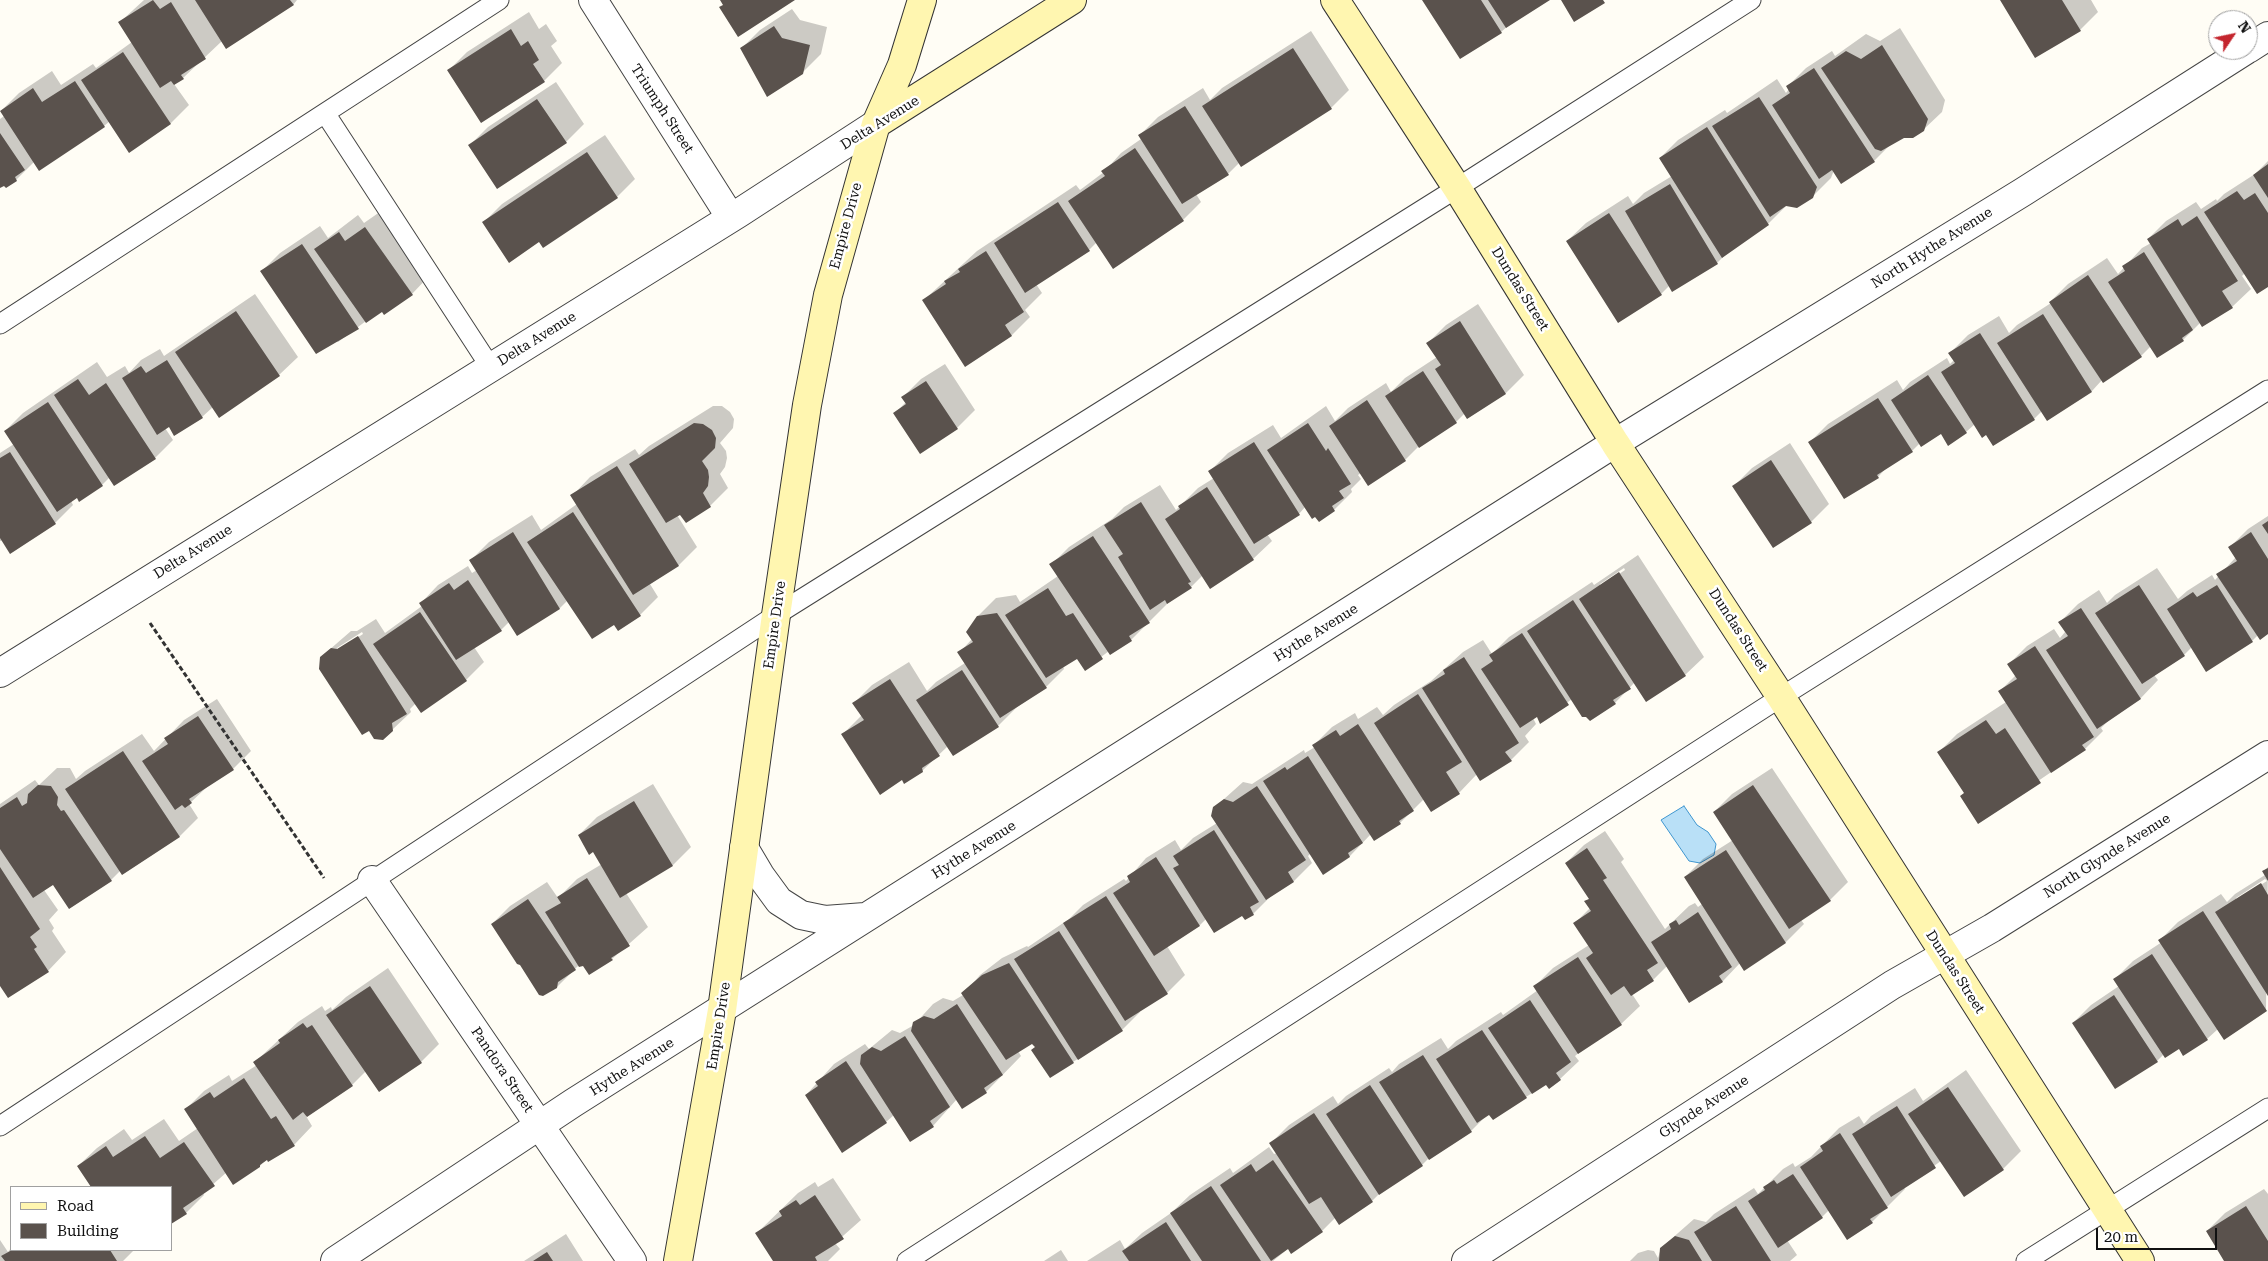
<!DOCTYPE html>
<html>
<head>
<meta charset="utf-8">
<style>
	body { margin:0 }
	#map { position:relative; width:2268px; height:1261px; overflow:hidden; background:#fffdf5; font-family:"Roboto Serif",serif }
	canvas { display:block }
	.legend { position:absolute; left:10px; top:1186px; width:162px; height:65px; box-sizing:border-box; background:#fff; border:1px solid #a0a0a0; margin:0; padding:6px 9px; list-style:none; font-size:15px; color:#111 }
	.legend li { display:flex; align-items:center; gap:10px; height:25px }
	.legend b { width:25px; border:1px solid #a0a0a0 }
	.north { position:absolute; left:2208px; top:10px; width:50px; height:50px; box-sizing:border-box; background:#fff; border:1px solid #a0a0a0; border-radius:50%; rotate:56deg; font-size:14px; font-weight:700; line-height:20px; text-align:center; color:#111 }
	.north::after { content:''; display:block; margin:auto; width:18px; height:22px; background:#c4262e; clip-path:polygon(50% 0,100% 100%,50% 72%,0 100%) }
	.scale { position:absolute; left:2096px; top:1228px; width:121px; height:22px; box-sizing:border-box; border:2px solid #111; border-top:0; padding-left:6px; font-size:15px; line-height:18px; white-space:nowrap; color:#111; -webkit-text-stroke:4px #fff; paint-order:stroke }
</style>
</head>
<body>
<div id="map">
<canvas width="2268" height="1261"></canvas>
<ul class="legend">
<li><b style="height:6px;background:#fff6b0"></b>Road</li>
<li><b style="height:14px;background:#5a524d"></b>Building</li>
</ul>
<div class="north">N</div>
<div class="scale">20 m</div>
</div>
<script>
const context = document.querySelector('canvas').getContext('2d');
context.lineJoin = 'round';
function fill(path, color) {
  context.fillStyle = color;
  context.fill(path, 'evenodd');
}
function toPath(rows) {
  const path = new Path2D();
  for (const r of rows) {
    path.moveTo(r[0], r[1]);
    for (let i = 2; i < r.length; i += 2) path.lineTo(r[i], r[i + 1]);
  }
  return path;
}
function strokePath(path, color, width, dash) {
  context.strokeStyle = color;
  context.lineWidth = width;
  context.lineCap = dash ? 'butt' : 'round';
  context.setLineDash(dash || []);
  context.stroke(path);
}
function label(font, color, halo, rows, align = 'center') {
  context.font = font + ' "Roboto Serif",serif';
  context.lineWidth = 5;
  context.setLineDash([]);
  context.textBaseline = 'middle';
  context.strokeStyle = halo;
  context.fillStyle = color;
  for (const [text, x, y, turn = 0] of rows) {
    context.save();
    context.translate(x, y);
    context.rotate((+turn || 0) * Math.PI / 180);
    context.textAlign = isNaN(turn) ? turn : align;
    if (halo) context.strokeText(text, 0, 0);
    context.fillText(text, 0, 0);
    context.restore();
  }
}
const water = toPath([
	[1684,806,1697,825,1708,832,1716,844,1714,855,1700,863,1689,861,1661,820,1684,806]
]);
fill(water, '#b9e0f7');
strokePath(water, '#3f96cf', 1);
fill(toPath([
	[144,0,297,0,293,5,222,41,183,78,174,84,189,105,171,123,130,151,110,121,104,126,34,162,16,180,0,187,0,119,4,116,1,111,19,93,52,71,61,85,93,64,96,68,132,42,120,22],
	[1424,0,1547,0,1508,26,1501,32],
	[2002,0,2091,0,2098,12,2080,30],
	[792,9,800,20,827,27,821,54,802,73,742,48,760,30],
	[529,12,539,29,546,24,557,41,551,46,562,63,544,81,449,70,467,52],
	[1900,28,1945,100,1942,112,1923,130,1904,137,1891,144,1874,161,1834,170,1831,178,1812,197,1787,205,1768,224,1728,252,1717,263,1670,285,1661,294,1619,321,1567,241,1586,223,1628,196,1633,204,1644,193,1672,176,1660,158,1678,140,1725,110,1727,113,1777,79,1786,93,1789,89,1788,86,1806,68,1832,51,1835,56,1866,34,1880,41],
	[1311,31,1349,90,1331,108,1240,162,1228,174,1196,194,1201,202,1183,220,1097,242,1089,250,1036,284,1042,293,1025,310,1030,317,1011,336,924,300,977,251,1076,185,1080,190,1104,172,1121,153,1141,139,1139,136,1158,117,1203,88,1210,100,1222,88],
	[556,82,584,124,566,142,470,145,488,127],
	[605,135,635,179,617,197,539,241,484,222,502,204],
	[2268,161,2268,286,2245,273,2242,276,2251,289,2232,307,2203,326,2201,322,2183,340,2151,346,2141,356,2102,380,2092,391,2047,419,2042,411,2034,419,1987,434,1975,424,1966,432,1941,432,1920,443,1912,451,1889,465,1878,477,1810,442,1828,424,1897,380,1903,390,1910,382,1947,358,1950,364,1954,360,1950,353,1968,335,1999,316,2009,333,2017,325,2051,303,2050,302,2068,284,2107,258,2118,274,2142,248,2151,243,2148,239,2166,221,2196,202,2201,209,2216,199,2217,201,2224,194,2255,174],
	[384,209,430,275,412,294,366,321,338,342,262,271,280,253,320,226,328,238,358,215,364,223],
	[255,294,298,357,279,375,213,407,202,417,169,425,165,428,173,440,155,458,110,477,102,485,77,496,71,501,73,505,55,523,0,541,0,453,14,444,5,431,23,413,97,362,107,377,125,366,129,373,141,360,160,349,164,356],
	[1478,304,1524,375,1506,393,1468,418,1465,413,1456,422,1420,445,1405,460,1368,484,1361,473,1358,475,1361,479,1351,489,1352,492,1334,510,1305,507,1299,514,1267,534,1272,541,1253,559,1210,587,1203,575,1191,587,1167,604,1131,640,1109,651,1085,669,1077,657,1063,666,1064,669,1046,687,1016,708,998,726,948,746,922,771,902,779,842,735,862,715,854,703,872,685,909,662,927,691,936,682,965,663,959,653,972,639,978,616,996,598,1016,595,1020,602,1058,576,1051,565,1069,547,1112,519,1124,507,1160,485,1176,510,1198,488,1214,478,1210,471,1228,453,1273,425,1281,438,1326,406,1335,421,1348,408,1386,383,1391,392,1405,378,1437,357,1428,343,1446,325],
	[945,364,975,410,957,428,895,413,906,402,903,397,921,379],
	[713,406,722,406,730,412,734,419,733,428,720,443,726,451,727,458,725,467,720,474,728,488,710,506,677,515,697,547,679,565,650,584,658,597,640,615,614,623,568,600,560,608,517,635,509,622,501,630,474,647,484,662,466,680,416,703,410,709,411,712,392,730,321,657,351,631,357,631,376,619,385,633,422,606,420,604,438,585,468,566,472,573,477,570,471,560,489,542,532,515,541,530,577,504,572,496,590,477,635,449,639,455,649,446],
	[362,632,363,634,337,651,337,648],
	[1790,443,1829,504,1811,522,1734,486,1752,468],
	[2268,516,2268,632,2258,635,2252,641,2192,647,2184,655,2154,675,2158,680,2140,699,2111,718,2101,728,2103,731,2085,749,1978,822,1965,792,1939,752,1957,734,2006,702,2000,691,2016,675,2009,664,2027,646,2054,629,2060,638,2065,632,2060,622,2078,604,2099,590,2107,603,2115,595,2157,568,2178,599,2187,591,2212,575,2215,580,2236,557,2230,547,2248,529],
	[1638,555,1704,657,1685,675,1635,682,1615,703,1572,699,1541,722,1537,715,1533,718,1536,724,1525,736,1529,742,1511,760,1477,774,1459,793,1431,810,1424,799,1400,823,1371,834,1350,856,1324,873,1311,853,1308,856,1312,863,1294,881,1271,896,1253,914,1206,919,1200,925,1167,946,1185,975,1167,993,1139,1011,1140,1012,1122,1030,1073,1062,1036,1047,1033,1042,1018,1051,1021,1056,986,1092,957,1099,933,1126,910,1140,894,1115,886,1122,806,1095,834,1064,865,1044,869,1049,892,1030,900,1033,914,1025,933,1004,943,998,953,1001,963,995,980,975,1002,958,1027,946,1028,947,1069,919,1083,905,1124,879,1126,881,1146,858,1175,840,1181,850,1193,838,1217,823,1214,808,1243,782,1252,784,1304,750,1305,753,1315,747,1314,745,1332,727,1355,713,1358,719,1377,707,1383,715,1394,705,1431,681,1463,652,1483,640,1492,654,1509,637,1592,582,1594,585],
	[1624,568,1625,570,1600,587,1600,584],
	[217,699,251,751,233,769,209,785,189,804,198,818,180,836,123,874,121,870,111,880,70,908,53,883,44,890,58,910,49,920,54,928,52,931,66,952,48,971,0,984,0,804,35,780,39,785,57,768,70,768,76,779,85,771,142,734,154,751,184,720],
	[1772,768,1848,882,1830,900,1801,920,1804,924,1786,942,1740,963,1723,981,1689,1002,1667,966,1653,980,1632,994,1640,1006,1621,1024,1582,1050,1575,1056,1579,1061,1560,1079,1547,1083,1526,1097,1488,1114,1471,1131,1430,1157,1422,1165,1381,1192,1372,1201,1336,1217,1322,1231,1289,1248,1273,1261,1087,1261,1120,1240,1125,1249,1142,1233,1171,1213,1190,1195,1230,1168,1233,1173,1269,1147,1274,1154,1277,1153,1271,1143,1289,1125,1333,1096,1338,1104,1346,1096,1389,1068,1392,1072,1399,1064,1441,1038,1448,1049,1456,1041,1501,1012,1503,1015,1538,990,1535,986,1553,968,1589,945,1575,923,1590,908,1586,902,1590,898,1566,863,1584,845,1605,831,1624,859,1621,862,1665,929,1689,906,1695,903,1698,907,1702,904,1685,877,1703,859,1733,840,1714,812,1732,794],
	[653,784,691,847,673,865,626,893,648,927,612,959,579,965,557,987,492,924,510,906,547,882,558,898,577,879,602,864,594,851,579,835,597,817],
	[2268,867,2266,1010,2218,1029,2207,1039,2179,1047,2164,1054,2157,1061,2073,1023,2091,1005,2119,986,2115,979,2133,961,2162,942,2160,940,2178,922,2221,894,2227,902,2235,894,2265,875,2263,872],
	[2265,879,2267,881,2236,900,2236,898],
	[388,968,439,1044,421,1062,366,1071,352,1085,306,1116,312,1126,294,1145,267,1158,260,1166,227,1172,203,1193,204,1195,186,1213,171,1223,171,1187,93,1187,78,1166,97,1148,124,1129,132,1140,164,1119,179,1141,198,1128,186,1109,204,1091,229,1075,232,1081,257,1065,255,1062,298,1022,322,1006,325,1011,331,1007,332,1010,346,997],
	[1966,1070,2021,1151,2003,1169,1941,1161,1904,1187,1905,1189,1872,1222,1829,1210,1822,1217,1787,1240,1797,1255,1790,1261,1630,1261,1638,1253,1648,1250,1654,1251,1658,1258,1661,1248,1694,1219,1706,1222,1714,1214,1754,1188,1758,1194,1783,1169,1793,1163,1795,1167,1811,1157,1839,1128,1859,1116,1864,1124,1871,1116,1915,1088,1923,1101],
	[833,1178,861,1220,835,1243,840,1249,828,1261,775,1261,757,1233,798,1193,815,1182,818,1187],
	[2264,1189,2268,1194,2268,1261,2226,1261,2207,1231,2225,1213],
	[566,1234,583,1261,524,1261],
	[0,1240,8,1252,11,1248,134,1250,123,1261,0,1261],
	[1061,1250,1068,1261,1044,1261]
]), '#0003');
fill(toPath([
	[153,0,160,9,171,2,206,59,181,75,184,79,174,85,171,81,160,88,118,22],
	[195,0,290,0,294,5,226,49],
	[720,0,795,0,738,37,719,7,723,5],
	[1422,0,1481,0,1502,33,1460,59],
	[1488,0,1550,0,1506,28],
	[1561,0,1603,0,1605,3,1574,22],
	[2000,0,2062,0,2081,31,2035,58],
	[774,26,782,38,810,45,803,74,767,97,740,48],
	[511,29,521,46,528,41,539,60,533,64,545,82,481,123,447,70],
	[1882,45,1928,119,1924,131,1913,138,1904,138,1881,151,1875,149,1821,68,1846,51,1861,59],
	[1293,48,1332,109,1241,167,1202,106],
	[123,52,171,124,129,153,81,80],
	[1814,68,1875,162,1841,184,1832,170,1819,179,1772,105,1790,93,1786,86],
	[75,81,105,127,39,171,0,111,33,88,42,102],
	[1759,97,1817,187,1813,198,1797,208,1786,206,1770,217,1712,126],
	[537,99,567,143,497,189,468,145],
	[1185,106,1229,175,1182,204,1138,135],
	[1707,127,1769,225,1722,258,1659,158],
	[0,133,25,170,15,177,17,181,6,188,4,186,0,188],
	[1135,148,1184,221,1113,269,1068,201,1105,176,1101,171],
	[587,152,618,198,543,248,539,242,509,263,482,222],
	[2268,164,2268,198,2253,175],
	[1670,184,1718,264,1672,292,1625,211],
	[2237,191,2244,200,2255,193,2268,213,2268,287,2257,294,2204,212],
	[1058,202,1090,251,1025,293,994,243],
	[1609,213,1662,295,1618,323,1566,241],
	[2197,216,2238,281,2222,291,2233,308,2202,327,2147,239,2178,219,2182,226],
	[365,227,413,295,384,315,382,312,366,323,314,249,339,232,345,241],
	[302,244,359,329,316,354,260,271],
	[986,251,1024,312,1005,325,1012,336,965,367,922,300,946,284,944,281,960,272,958,269],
	[2144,252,2193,330,2182,338,2184,341,2157,358,2108,282,2125,271,2122,266],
	[2088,275,2142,357,2103,383,2049,302],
	[236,311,280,376,219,418,175,352],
	[2043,314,2092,392,2047,421,1997,343],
	[1460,321,1506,394,1467,419,1435,369,1441,365,1426,343],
	[1980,333,2035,420,1993,446,1986,435,1982,438,1941,372,1955,363,1948,353],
	[167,360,203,418,174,436,169,427,157,435,122,378,141,366,146,373],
	[1423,371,1457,423,1419,448,1385,396],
	[1928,375,1967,433,1948,446,1941,434,1921,447,1891,400],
	[78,379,89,395,106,383,156,459,114,486,54,395],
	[926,381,958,429,920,454,893,413,906,404,901,397],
	[1878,398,1913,452,1877,475,1879,478,1844,499,1808,442],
	[1367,400,1406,461,1368,486,1329,426],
	[48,402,103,486,79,502,77,498,57,512,4,431],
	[694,423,703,424,712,430,716,438,715,448,702,461,708,470,709,477,708,486,703,493,711,507,686,523,680,515,666,523,629,464],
	[1308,423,1326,451,1328,448,1351,484,1339,491,1344,498,1332,506,1335,511,1319,522,1315,517,1312,519,1267,450],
	[1254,442,1300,515,1254,544,1208,471],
	[10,452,56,524,10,554,0,538,0,458],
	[1771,460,1812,523,1773,548,1732,486],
	[617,466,679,566,633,595,570,495],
	[1207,487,1254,560,1210,589,1165,519,1180,509,1178,506],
	[1141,502,1191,582,1188,583,1192,588,1167,604,1165,600,1150,610,1118,557,1123,554,1104,525],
	[573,512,641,616,618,631,614,625,592,639,527,542],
	[2268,521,2268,534,2262,525],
	[513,532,560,609,517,636,469,560],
	[2251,532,2268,559,2268,634,2260,640,2216,574,2237,561,2228,547],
	[1093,536,1150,623,1129,636,1132,641,1110,655,1049,564],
	[1619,572,1686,676,1646,702,1579,599],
	[468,580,502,631,456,660,419,603,449,583,454,590],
	[2139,585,2185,656,2142,684,2095,613],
	[2217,585,2253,642,2206,672,2167,609,2193,592,2197,597],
	[1048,588,1066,616,1073,613,1103,659,1085,671,1077,659,1046,678,1005,615],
	[1573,600,1631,689,1613,700,1616,704,1590,721,1586,717,1582,717,1527,631],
	[2081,608,2141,699,2097,729,2046,650,2068,636,2058,622],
	[420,612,467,681,421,713,373,644],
	[997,613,1047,688,1000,718,957,652,973,642,966,632,977,616],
	[1522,633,1569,705,1540,724,1537,717,1520,728,1481,669,1493,661,1489,655],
	[358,636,407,714,392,723,393,731,383,740,374,739,369,731,362,735,319,669,320,657,331,648,337,649],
	[2035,646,2094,737,2082,745,2086,750,2051,773,1998,691,2017,679,2007,664],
	[1464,657,1519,743,1505,752,1512,761,1480,781,1422,688,1445,674,1443,670],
	[962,670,999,727,953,756,916,700],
	[890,679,940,756,922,768,923,772,904,784,902,780,880,795,841,734,864,720,852,703],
	[1418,694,1462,762,1446,772,1460,794,1431,812,1374,723],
	[198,716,234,770,189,799,192,803,185,808,182,805,175,810,142,761,168,744,164,738],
	[1986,720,1996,734,2005,728,2041,783,1978,824,1960,796,1964,793,1937,752],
	[1358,724,1414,811,1399,821,1401,824,1374,841,1312,745,1336,730,1340,736],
	[123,751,180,837,122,875,65,789],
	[1308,756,1363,843,1348,853,1350,857,1323,875,1263,781,1285,767,1287,770],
	[38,785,51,786,58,797,57,805,61,811,64,810,112,881,69,909,53,885,33,898,0,849,0,808,17,797,22,806,27,803,28,794],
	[1753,785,1831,901,1789,929,1713,812],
	[1257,786,1306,860,1288,872,1294,882,1266,900,1211,816,1213,807,1224,799,1233,802],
	[634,801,673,866,620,898,593,852,589,855,578,835],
	[1214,830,1259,902,1250,907,1254,915,1245,920,1242,916,1214,933,1173,868,1179,865,1173,856],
	[1587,848,1607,878,1603,880,1658,963,1647,970,1654,981,1631,996,1624,986,1611,995,1586,958,1593,953,1573,923,1591,911,1584,901,1589,899,1565,863],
	[1726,850,1786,943,1744,971,1684,877],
	[1156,857,1200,926,1154,956,1113,893,1130,882,1127,876],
	[0,867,40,929,30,937,37,947,34,949,49,972,8,998,0,986],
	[2268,868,2268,881,2262,871],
	[587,878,630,946,611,958,613,960,589,975,583,966,579,967,545,912,561,903,557,897],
	[2261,883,2268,895,2268,996,2215,912],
	[1106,896,1168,994,1125,1021,1063,923],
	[528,899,576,970,558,982,557,988,543,996,539,995,520,965,517,964,491,924],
	[2203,911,2267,1011,2224,1040,2158,940],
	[1698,912,1732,967,1719,976,1723,982,1689,1003,1651,942,1671,929,1669,924,1676,920,1679,925],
	[1059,931,1123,1031,1078,1060,1014,959],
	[2152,954,2208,1040,2183,1056,2179,1049,2165,1058,2113,979],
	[1578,957,1622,1025,1578,1054,1533,986],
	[1009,963,1074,1063,1050,1078,1031,1050,1035,1047,1032,1044,1006,1060,961,993,982,975],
	[370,986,422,1063,379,1092,326,1015],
	[2114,995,2158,1062,2115,1089,2072,1023],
	[1530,1000,1571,1062,1556,1073,1561,1080,1549,1089,1546,1085,1532,1094,1488,1028],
	[957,1004,1003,1075,984,1088,987,1093,962,1109,911,1031,913,1022,924,1016,934,1019],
	[303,1023,307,1028,312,1025,353,1086,307,1117,303,1112,293,1120,253,1062,280,1043,278,1040],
	[1482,1030,1527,1098,1493,1120,1489,1115,1477,1123,1436,1059],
	[905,1036,950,1107,930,1121,934,1127,910,1142,860,1064,861,1055,872,1047,881,1051],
	[1423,1055,1472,1132,1429,1160,1379,1082],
	[846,1061,887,1123,842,1153,805,1095,818,1086,815,1082],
	[244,1078,271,1119,276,1116,295,1146,268,1162,267,1160,260,1165,260,1167,233,1185,184,1109,210,1092,214,1098],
	[1370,1085,1423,1166,1379,1195,1326,1114],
	[1948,1087,2004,1170,1964,1197,1908,1114],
	[1897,1106,1936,1168,1891,1197,1852,1134],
	[1314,1113,1373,1202,1339,1225,1321,1197,1309,1204,1269,1143],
	[1840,1133,1888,1208,1870,1219,1873,1223,1847,1240,1800,1167,1823,1151,1820,1146],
	[145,1136,160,1158,184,1142,215,1186,183,1208,187,1214,171,1224,171,1187,91,1187,77,1166,106,1146,113,1157],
	[1273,1160,1323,1232,1291,1254,1288,1249,1271,1261,1220,1185,1251,1164,1256,1172],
	[1793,1174,1823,1218,1778,1248,1748,1201,1765,1190,1763,1187,1774,1180,1777,1184],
	[1211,1186,1261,1261,1202,1261,1170,1213],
	[815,1195,844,1239,815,1257,817,1261,773,1261,755,1233,782,1216,779,1211,796,1200,800,1205],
	[1736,1206,1771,1261,1712,1261,1694,1232],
	[2246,1206,2268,1241,2268,1261,2224,1261,2206,1231],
	[1166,1222,1191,1261,1129,1261,1122,1251],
	[1675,1236,1689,1240,1702,1261,1659,1261,1660,1248],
	[12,1250,110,1250,117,1261,5,1261,1,1256],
	[547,1252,553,1261,533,1261]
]), '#5a524d');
const lane = toPath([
	[325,113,491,368],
	[0,324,499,0],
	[0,1126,776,615,1457,188,1751,0],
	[907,1261,1781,697,2268,390],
	[2026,1261,2268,1108]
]);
const street = toPath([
	[593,0,731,218],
	[2248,49,2268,36],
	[0,673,739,213,876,124],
	[744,848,760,875,779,901,801,915,825,920,865,917],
	[372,880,632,1261],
	[335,1261,573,1103,1615,443,2023,192,2246,50],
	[1466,1261,1892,985,1992,928,2268,755]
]);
const secondary = toPath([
	[1335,0,1457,188,1615,443,1781,697,2140,1261],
	[876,124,1072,0],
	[678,1261,722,1010,776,615,807,405,828,295,876,124,902,65,922,0]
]);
strokePath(lane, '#444', 21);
strokePath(street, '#444', 30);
strokePath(secondary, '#333', 30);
strokePath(toPath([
	[150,623,324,878]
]), '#333', 3, [5, 2.5]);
strokePath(lane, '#fff', 19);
strokePath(street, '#fff', 28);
strokePath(secondary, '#fff6b0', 28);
label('14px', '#111', '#fff', [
	["Triumph Street",662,109,57],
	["Delta Avenue",880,123,-32],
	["Empire Drive",846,226,-75],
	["North Hythe Avenue",1932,248,-32],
	["Dundas Street",1520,289,58],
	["Delta Avenue",537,339,-32],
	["Delta Avenue",193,552,-32],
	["Empire Drive",775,625,-82],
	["Dundas Street",1738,630,57],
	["Hythe Avenue",1316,633,-32],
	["Hythe Avenue",974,850,-32],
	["North Glynde Avenue",2107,856,-32],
	["Dundas Street",1955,972,57],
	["Empire Drive",719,1026,-81],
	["Hythe Avenue",632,1067,-32],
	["Pandora Street",502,1070,56],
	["Glynde Avenue",1704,1107,-33]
]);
</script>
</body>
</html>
